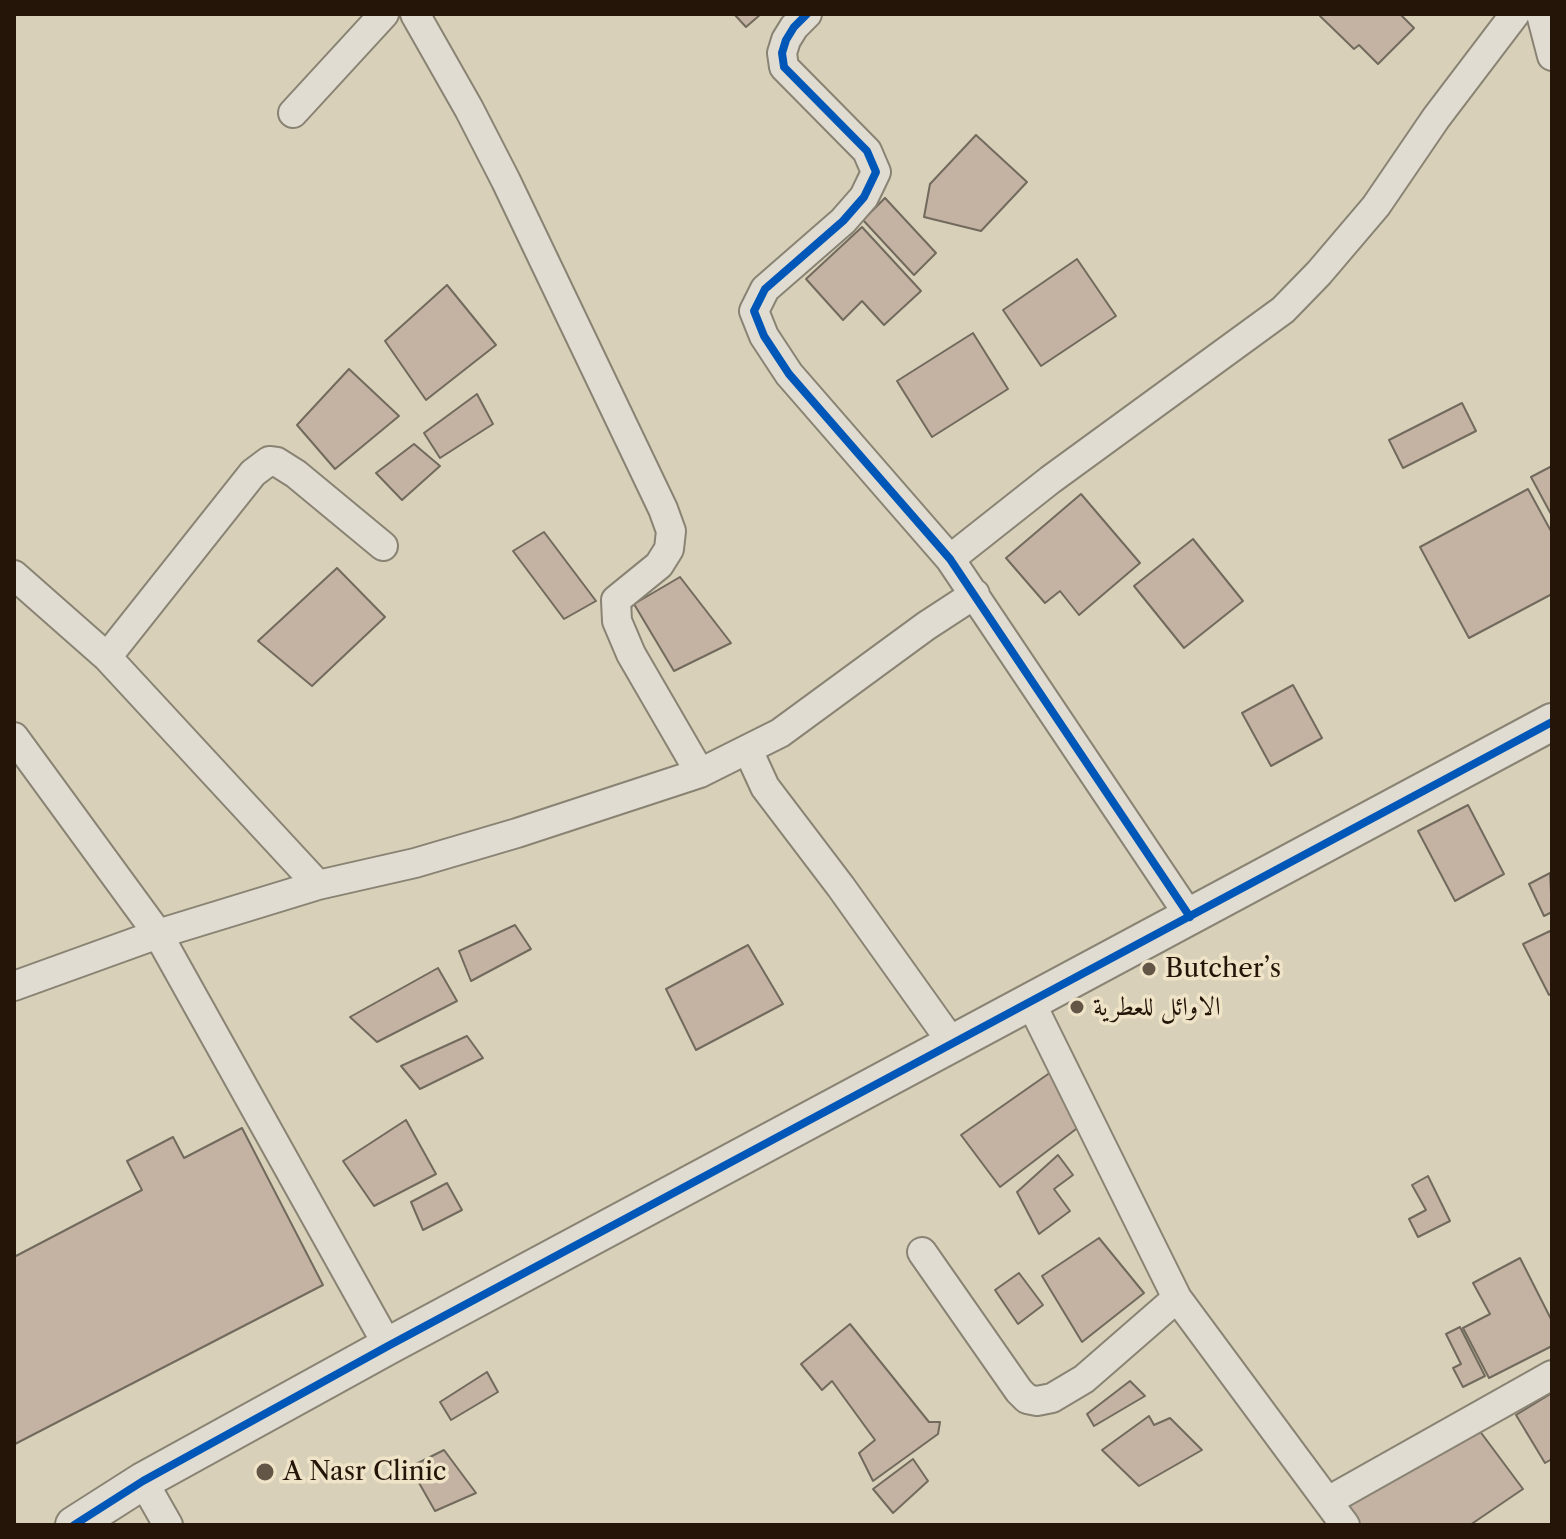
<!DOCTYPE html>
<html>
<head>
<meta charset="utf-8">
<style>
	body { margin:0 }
	#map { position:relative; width:1566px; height:1539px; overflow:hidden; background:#d8d0b8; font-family:"Libre Caslon Text",serif }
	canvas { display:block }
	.frame { position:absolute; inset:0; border:16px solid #251509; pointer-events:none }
</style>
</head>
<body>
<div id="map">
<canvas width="1566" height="1539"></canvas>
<div class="frame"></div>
</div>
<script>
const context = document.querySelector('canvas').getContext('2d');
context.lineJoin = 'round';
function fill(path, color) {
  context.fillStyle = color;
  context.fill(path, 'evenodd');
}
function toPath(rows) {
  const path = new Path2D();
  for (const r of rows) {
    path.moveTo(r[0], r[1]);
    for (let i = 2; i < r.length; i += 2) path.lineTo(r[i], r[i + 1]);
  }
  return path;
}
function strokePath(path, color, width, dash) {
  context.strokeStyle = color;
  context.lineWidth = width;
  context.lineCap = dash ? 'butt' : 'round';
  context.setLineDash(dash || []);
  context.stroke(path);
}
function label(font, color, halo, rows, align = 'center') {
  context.font = font + ' "Libre Caslon Text",Amiri,serif';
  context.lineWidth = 7;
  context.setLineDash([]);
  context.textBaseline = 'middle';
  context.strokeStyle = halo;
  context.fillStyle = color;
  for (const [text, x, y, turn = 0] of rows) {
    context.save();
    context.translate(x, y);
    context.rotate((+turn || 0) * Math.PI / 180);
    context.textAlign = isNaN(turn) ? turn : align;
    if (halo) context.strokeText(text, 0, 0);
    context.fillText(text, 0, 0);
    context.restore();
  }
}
const building = toPath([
	[734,14,761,14,746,27,734,14],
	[1322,14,1400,14,1414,28,1378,64,1359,45,1354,49,1320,16,1322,14],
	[976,135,1027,182,981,231,924,217,930,184,976,135],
	[885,198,936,253,914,275,863,220,885,198],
	[862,227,921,291,884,325,862,301,843,320,806,279,862,227],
	[1077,259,1116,316,1041,366,1003,310,1077,259],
	[447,285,496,345,426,400,385,341,447,285],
	[973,333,1008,389,932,437,897,381,973,333],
	[349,369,399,416,335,469,297,425,349,369],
	[477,394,493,424,440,458,424,433,477,394],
	[1462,403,1476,431,1403,468,1389,440,1462,403],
	[414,444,440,466,402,500,376,473,414,444],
	[1552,466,1552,516,1531,477,1552,466],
	[1528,489,1552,533,1552,594,1469,638,1420,547,1528,489],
	[1081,494,1140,563,1079,615,1060,591,1045,603,1006,558,1081,494],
	[544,532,596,601,564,619,513,551,544,532],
	[1193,539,1243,601,1184,648,1134,586,1193,539],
	[337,568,385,617,312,686,258,641,337,568],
	[680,577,731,643,674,671,634,604,680,577],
	[1293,685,1322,738,1271,766,1242,713,1293,685],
	[1468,805,1504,874,1455,901,1418,831,1468,805],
	[1550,873,1552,912,1544,916,1529,884,1550,873],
	[515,925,531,949,471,981,459,951,515,925],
	[1550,931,1552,935,1552,993,1549,995,1523,944,1550,931],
	[748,945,783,1004,696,1050,666,989,748,945],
	[438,968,457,1001,377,1042,350,1017,438,968],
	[467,1036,483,1058,420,1089,401,1066,467,1036],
	[1051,1072,1080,1126,1000,1187,961,1135,1051,1072],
	[406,1120,436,1174,374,1206,343,1161,406,1120],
	[242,1128,323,1285,15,1444,14,1257,142,1190,127,1161,173,1137,184,1158,242,1128],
	[1058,1155,1073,1175,1054,1189,1070,1211,1039,1234,1017,1192,1058,1155],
	[1428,1176,1450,1221,1418,1237,1409,1219,1426,1210,1412,1185,1428,1176],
	[447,1183,462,1210,423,1230,411,1202,447,1183],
	[1099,1238,1144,1293,1082,1342,1042,1276,1099,1238],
	[1520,1258,1552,1321,1552,1346,1489,1378,1463,1328,1490,1314,1473,1283,1520,1258],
	[1019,1273,1043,1305,1018,1324,995,1290,1019,1273],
	[850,1324,929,1422,940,1422,938,1434,873,1481,859,1453,875,1440,832,1381,822,1390,801,1364,850,1324],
	[1460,1327,1485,1376,1463,1387,1453,1368,1461,1364,1446,1334,1460,1327],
	[487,1372,498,1392,451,1420,440,1402,487,1372],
	[1130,1381,1145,1396,1094,1426,1087,1414,1130,1381],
	[1552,1393,1552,1459,1545,1463,1516,1415,1552,1393],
	[1149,1416,1154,1425,1170,1418,1202,1450,1139,1486,1102,1450,1149,1416],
	[1479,1430,1523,1489,1470,1525,1359,1525,1345,1501,1479,1430],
	[444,1450,476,1493,435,1511,410,1467,444,1450],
	[913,1459,928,1481,893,1513,873,1489,913,1459]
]);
fill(building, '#c4b3a3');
strokePath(building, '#716a5d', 2);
const minor = toPath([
	[415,14,469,109,506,181,663,509,671,531,669,549,659,565,616,600,617,621,631,654,700,773],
	[807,14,794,27,786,40,782,53,784,67,867,151,876,172,864,197,843,221,765,289,754,311,764,336,789,374,950,559,1190,917],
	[1541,14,1552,56],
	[293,113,384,14],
	[950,559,1050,480,1283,310,1319,273,1376,206,1436,118,1515,14],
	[14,575,107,657,318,885],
	[107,657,253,473,269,461,277,462,296,474,383,546],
	[14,737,158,934,388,1346],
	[748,750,765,787,841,887,953,1044],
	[14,986,158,934,318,885,415,863,517,833,700,773,780,733,926,626,975,594],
	[1030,1001,1177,1298,1345,1525],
	[922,1252,1019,1391,1027,1399,1037,1401,1052,1398,1084,1379,1177,1298],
	[143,1481,168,1525],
	[1328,1501,1552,1375]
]);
const tertiary = toPath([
	[74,1525,143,1481,388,1346,1552,722]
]);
strokePath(minor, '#898374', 32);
strokePath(tertiary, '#898374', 40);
strokePath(minor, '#e0dcd1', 28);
strokePath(tertiary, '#e0dcd1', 36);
strokePath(toPath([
	[807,14,794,27,786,40,782,53,784,67,867,151,876,172,864,197,843,221,765,289,754,311,764,336,789,374,950,559,1190,917],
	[74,1525,143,1481,388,1346,1552,722]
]), '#0057b8', 8);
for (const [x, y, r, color] of [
	[1149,969,8,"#645646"],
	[1077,1007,8,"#645646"],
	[265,1472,10,"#645646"]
]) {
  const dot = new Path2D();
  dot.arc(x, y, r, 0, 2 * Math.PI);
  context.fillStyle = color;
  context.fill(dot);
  strokePath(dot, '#efe4c8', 3);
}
label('26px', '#251509', '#efe4c8', [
	["Butcher’s",1165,969],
	["الاوائل للعطرية",1093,1007],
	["A Nasr Clinic",283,1472]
], 'left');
</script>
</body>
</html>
